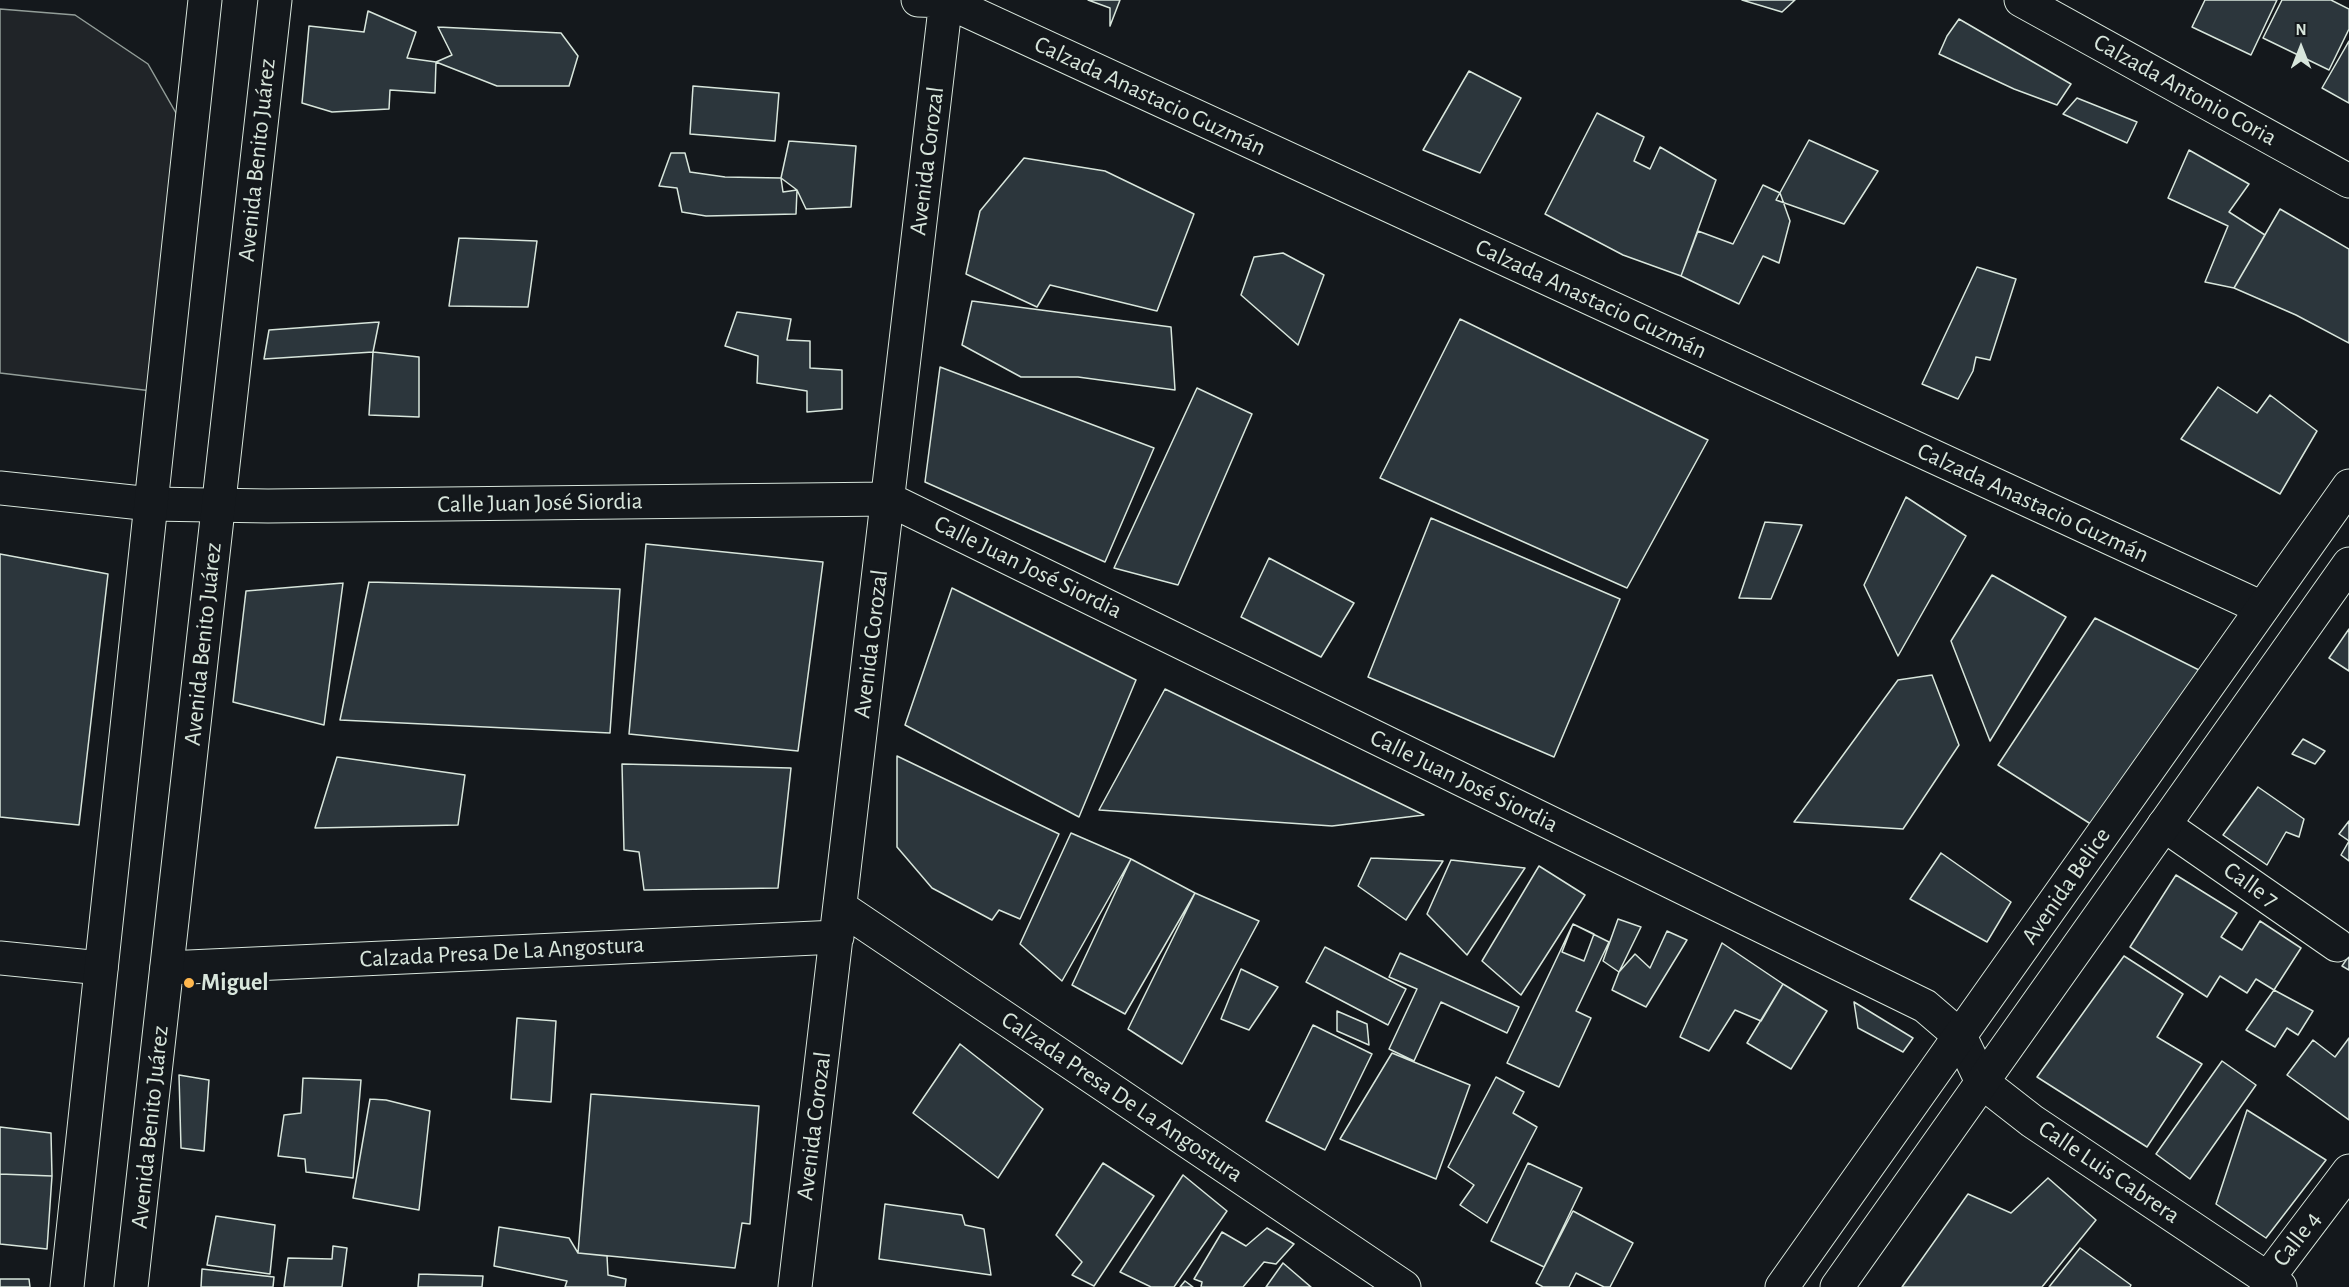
<!DOCTYPE html>
<html>
<head>
<meta charset="utf-8">
<style>
	body { margin:0 }
	#map { position:relative; width:2349px; height:1287px; overflow:hidden; background:#14181c; font-family:"Alegreya Sans",sans-serif }
	canvas { display:block }
	.north { position:absolute; left:2271px; top:18px; width:60px; height:60px; -webkit-text-stroke:4px #14181c; paint-order:stroke; rotate:0deg; font-size:16px; font-weight:700; line-height:24px; text-align:center; color:#d8e6dc }
	.north::after { content:''; display:block; margin:auto; width:21px; height:27px; background:#d8e6dc; clip-path:polygon(50% 0,100% 100%,50% 72%,0 100%) }
</style>
</head>
<body>
<div id="map">
<canvas width="2349" height="1287"></canvas>
<div class="north">N</div>
</div>
<script>
const context = document.querySelector('canvas').getContext('2d');
context.lineJoin = 'round';
function fill(path, color) {
  context.fillStyle = color;
  context.fill(path, 'evenodd');
}
function toPath(rows) {
  const path = new Path2D();
  for (const r of rows) {
    path.moveTo(r[0], r[1]);
    for (let i = 2; i < r.length; i += 2) path.lineTo(r[i], r[i + 1]);
  }
  return path;
}
function strokePath(path, color, width, dash) {
  context.strokeStyle = color;
  context.lineWidth = width;
  context.lineCap = dash ? 'butt' : 'round';
  context.setLineDash(dash || []);
  context.stroke(path);
}
function label(font, color, halo, rows, align = 'center') {
  context.font = font + ' "Alegreya Sans",sans-serif';
  context.lineWidth = 4.5;
  context.setLineDash([]);
  context.textBaseline = 'middle';
  context.strokeStyle = halo;
  context.fillStyle = color;
  for (const [text, x, y, turn = 0] of rows) {
    context.save();
    context.translate(x, y);
    context.rotate((+turn || 0) * Math.PI / 180);
    context.textAlign = isNaN(turn) ? turn : align;
    if (halo) context.strokeText(text, 0, 0);
    context.fillText(text, 0, 0);
    context.restore();
  }
}
const green = toPath([
	[0,9,75,15,148,64,196,148,169,393,0,373,0,9]
]);
fill(green, '#202428');
strokePath(green, '#939e99', 1.5);
const building = toPath([
	[1088,0,1120,0,1110,26,1110,8,1088,0],
	[1742,0,1795,0,1782,12,1742,0],
	[2205,0,2277,0,2251,55,2192,27,2205,0],
	[2282,0,2331,0,2349,9,2349,29,2329,70,2263,38,2282,0],
	[368,11,416,32,407,58,436,62,435,93,390,90,389,109,332,112,302,103,309,26,364,32,368,11],
	[1959,19,2071,84,2057,105,2014,89,1939,54,1947,36,1959,19],
	[438,27,561,33,578,56,569,86,497,86,436,62,452,55,438,27],
	[2349,41,2349,103,2322,88,2349,41],
	[1469,71,1521,98,1480,173,1423,150,1469,71],
	[693,86,779,93,775,141,690,134,693,86],
	[2077,98,2137,122,2127,143,2063,114,2077,98],
	[1597,113,1644,137,1634,161,1650,169,1660,147,1716,180,1681,276,1623,255,1545,214,1597,113],
	[1809,140,1878,171,1844,224,1776,200,1809,140],
	[789,141,856,146,851,207,806,209,797,190,781,178,789,141],
	[2189,150,2249,184,2229,212,2265,235,2234,288,2205,282,2228,226,2168,198,2189,150],
	[671,153,685,153,690,172,725,177,781,178,783,192,797,190,796,214,706,216,682,212,677,188,659,186,671,153],
	[1024,158,1105,171,1194,214,1157,311,1050,285,1037,307,966,274,980,211,1024,158],
	[1763,185,1780,193,1790,221,1779,263,1763,256,1739,304,1681,276,1698,231,1733,244,1763,185],
	[2280,209,2349,249,2349,343,2296,315,2234,288,2280,209],
	[459,238,537,241,528,307,449,306,459,238],
	[1283,253,1324,275,1298,345,1241,295,1254,257,1283,253],
	[1977,267,2016,279,1990,360,1976,357,1973,371,1958,399,1922,384,1977,267],
	[972,301,1171,327,1175,390,1078,377,1021,377,962,345,972,301],
	[737,312,791,319,787,340,810,341,810,368,842,370,842,409,807,412,807,391,757,383,758,356,725,346,737,312],
	[1460,319,1708,440,1627,588,1380,478,1460,319],
	[379,322,373,352,264,359,269,330,379,322],
	[373,352,419,357,419,417,369,415,373,352],
	[940,367,1154,448,1105,562,925,482,940,367],
	[2218,387,2257,413,2270,395,2317,431,2280,494,2181,439,2218,387],
	[1197,388,1252,414,1178,585,1114,568,1197,388],
	[1906,497,1966,536,1898,656,1864,585,1906,497],
	[1431,518,1620,599,1554,757,1368,677,1431,518],
	[1765,522,1802,525,1771,599,1739,598,1765,522],
	[646,544,823,562,798,751,629,734,646,544],
	[0,554,108,574,79,825,0,817,0,554],
	[1269,558,1354,603,1321,657,1241,617,1269,558],
	[1992,575,2066,617,1990,741,1951,641,1992,575],
	[369,582,620,589,610,733,340,720,369,582],
	[343,583,324,725,233,702,246,591,343,583],
	[952,588,1136,680,1079,817,905,725,952,588],
	[2095,618,2199,670,2097,828,1998,765,2095,618],
	[2349,629,2349,671,2329,658,2349,629],
	[1932,675,1959,745,1903,829,1794,822,1898,680,1932,675],
	[1165,689,1424,815,1332,826,1099,810,1165,689],
	[2303,739,2325,751,2315,764,2292,754,2303,739],
	[897,756,1059,834,1020,919,999,910,992,920,932,888,897,847,897,756],
	[337,757,465,775,458,825,315,828,337,757],
	[622,764,791,768,778,888,644,890,639,852,624,850,622,764],
	[2258,787,2304,819,2299,837,2286,832,2267,865,2223,835,2258,787],
	[2349,821,2349,861,2341,855,2349,841,2339,834,2349,821],
	[1071,833,1131,859,1062,981,1020,944,1071,833],
	[1941,853,2011,902,1987,942,1910,899,1941,853],
	[1371,858,1443,861,1406,920,1358,886,1371,858],
	[1131,859,1195,893,1125,1014,1072,985,1131,859],
	[1451,860,1525,868,1467,955,1427,914,1451,860],
	[1539,866,1585,895,1521,995,1482,961,1539,866],
	[2176,875,2237,913,2221,937,2242,950,2260,921,2301,948,2274,990,2256,979,2247,993,2220,976,2207,997,2130,947,2176,875],
	[1195,893,1259,921,1182,1064,1128,1029,1195,893],
	[1618,919,1641,927,1619,972,1603,961,1618,919],
	[1573,924,1594,934,1584,961,1562,952,1573,924],
	[1573,924,1609,942,1576,1011,1591,1018,1559,1087,1507,1063,1573,924],
	[1667,931,1687,940,1646,1007,1612,990,1619,972,1635,954,1650,968,1667,931],
	[1722,943,1783,984,1761,1021,1735,1010,1709,1051,1680,1037,1722,943],
	[1325,947,1406,989,1388,1025,1306,982,1325,947],
	[1400,953,1519,1007,1507,1033,1441,1002,1414,1061,1389,1049,1417,989,1389,977,1400,953],
	[2124,956,2183,994,2157,1037,2202,1064,2147,1147,2037,1077,2124,956],
	[2349,956,2349,970,2342,966,2349,956],
	[1241,969,1278,987,1249,1030,1221,1019,1241,969],
	[1783,984,1827,1011,1791,1069,1747,1043,1783,984],
	[2274,990,2313,1011,2298,1035,2287,1028,2275,1047,2246,1030,2274,990],
	[1854,1002,1913,1038,1903,1052,1858,1028,1854,1002],
	[1337,1011,1367,1024,1369,1045,1337,1031,1337,1011],
	[517,1018,556,1021,551,1102,511,1099,517,1018],
	[1313,1025,1372,1054,1325,1150,1266,1121,1313,1025],
	[2349,1038,2349,1120,2287,1075,2313,1040,2335,1057,2349,1038],
	[960,1044,1043,1109,998,1178,913,1113,960,1044],
	[1392,1053,1470,1085,1436,1179,1340,1139,1392,1053],
	[2222,1061,2256,1085,2190,1179,2156,1154,2222,1061],
	[179,1075,209,1080,204,1151,181,1148,179,1075],
	[1496,1077,1524,1092,1513,1113,1537,1127,1487,1223,1460,1205,1474,1185,1448,1167,1496,1077],
	[303,1078,361,1080,353,1178,306,1172,305,1159,278,1156,284,1115,301,1113,303,1078],
	[591,1094,759,1106,750,1224,742,1223,735,1268,578,1253,591,1094],
	[370,1099,386,1100,430,1111,419,1210,353,1198,370,1099],
	[2247,1110,2326,1160,2266,1238,2216,1204,2247,1110],
	[0,1127,51,1133,52,1176,0,1174,0,1127],
	[1103,1163,1154,1196,1094,1286,1072,1275,1082,1262,1056,1235,1103,1163],
	[1528,1163,1582,1188,1544,1267,1491,1241,1528,1163],
	[0,1174,52,1176,47,1249,0,1244,0,1174],
	[1183,1175,1227,1211,1174,1287,1151,1287,1120,1272,1183,1175],
	[2048,1178,2096,1220,2042,1287,1902,1287,1968,1194,2011,1213,2048,1178],
	[885,1204,962,1215,965,1225,984,1229,991,1275,879,1259,885,1204],
	[1573,1211,1633,1243,1610,1287,1604,1287,1576,1273,1569,1287,1543,1287,1536,1283,1573,1211],
	[216,1216,275,1225,270,1274,207,1265,216,1216],
	[499,1227,569,1238,578,1253,607,1256,608,1275,626,1279,625,1287,565,1287,567,1281,494,1266,499,1227],
	[1267,1228,1294,1244,1276,1264,1264,1262,1243,1287,1201,1287,1202,1282,1194,1279,1222,1232,1246,1246,1267,1228],
	[333,1246,347,1248,342,1287,284,1287,288,1258,332,1259,333,1246],
	[2080,1248,2131,1285,2130,1287,2049,1287,2080,1248],
	[1283,1263,1311,1287,1266,1287,1283,1263],
	[202,1269,274,1277,273,1287,201,1287,202,1269],
	[419,1274,483,1276,482,1287,418,1287,419,1274],
	[0,1279,29,1279,30,1287,0,1287,0,1279],
	[1185,1281,1193,1287,1180,1287,1185,1281]
]);
fill(building, '#2c363c');
strokePath(building, '#d8e6dc', 1.5);
const street = toPath([
	[918,0,946,1,2262,608],
	[0,488,151,504,268,506,888,499,1925,1006,1960,1036,1982,1082,2032,1121,2280,1287],
	[2164,825,2337,945],
	[840,907,1404,1287],
	[0,958,101,968],
	[167,968,837,937],
	[2268,1278,2349,1171],
	[795,1287,946,0]
]);
const secondary = toPath([
	[2021,0,2349,181],
	[67,1287,205,0],
	[131,1287,275,0],
	[1782,1287,2349,486],
	[1837,1287,2349,564]
]);
strokePath(street, '#d8e6dc', 35);
strokePath(secondary, '#d8e6dc', 35);
strokePath(street, '#14181c', 33);
strokePath(secondary, '#14181c', 33);
for (const [x, y, r, color] of [
	[189,983,6,"#ffb74d"]
]) {
  const dot = new Path2D();
  dot.arc(x, y, r, 0, 2 * Math.PI);
  context.fillStyle = color;
  context.fill(dot);
  strokePath(dot, '#14181c', 2);
}
label('24px', '#d8e6dc', '#14181c', [
	["Calzada Antonio Coria",2185,90,29],
	["Calzada Anastacio Guzmán",1150,96,25],
	["Avenida Benito Juárez",257,160,-84],
	["Avenida Corozal",927,161,-83],
	["Calzada Anastacio Guzmán",1591,299,25],
	["Calle Juan José Siordia",540,503,-1],
	["Calzada Anastacio Guzmán",2033,503,25],
	["Calle Juan José Siordia",1028,567,26],
	["Avenida Benito Juárez",203,644,-84],
	["Avenida Corozal",871,644,-83],
	["Calle Juan José Siordia",1464,781,26],
	["Calle 7",2251,885,35],
	["Avenida Belice",2066,886,-55],
	["Calzada Presa De La Angostura",502,952,-3],
	["Calzada Presa De La Angostura",1122,1097,34],
	["Avenida Corozal",814,1126,-83],
	["Avenida Benito Juárez",150,1127,-84],
	["Calle Luis Cabrera",2109,1172,34],
	["Calle 4",2297,1239,-53]
]);
label('bold 24px', '#d8e6dc', '#14181c', [
	["Miguel",201,983]
], 'left');
</script>
</body>
</html>
